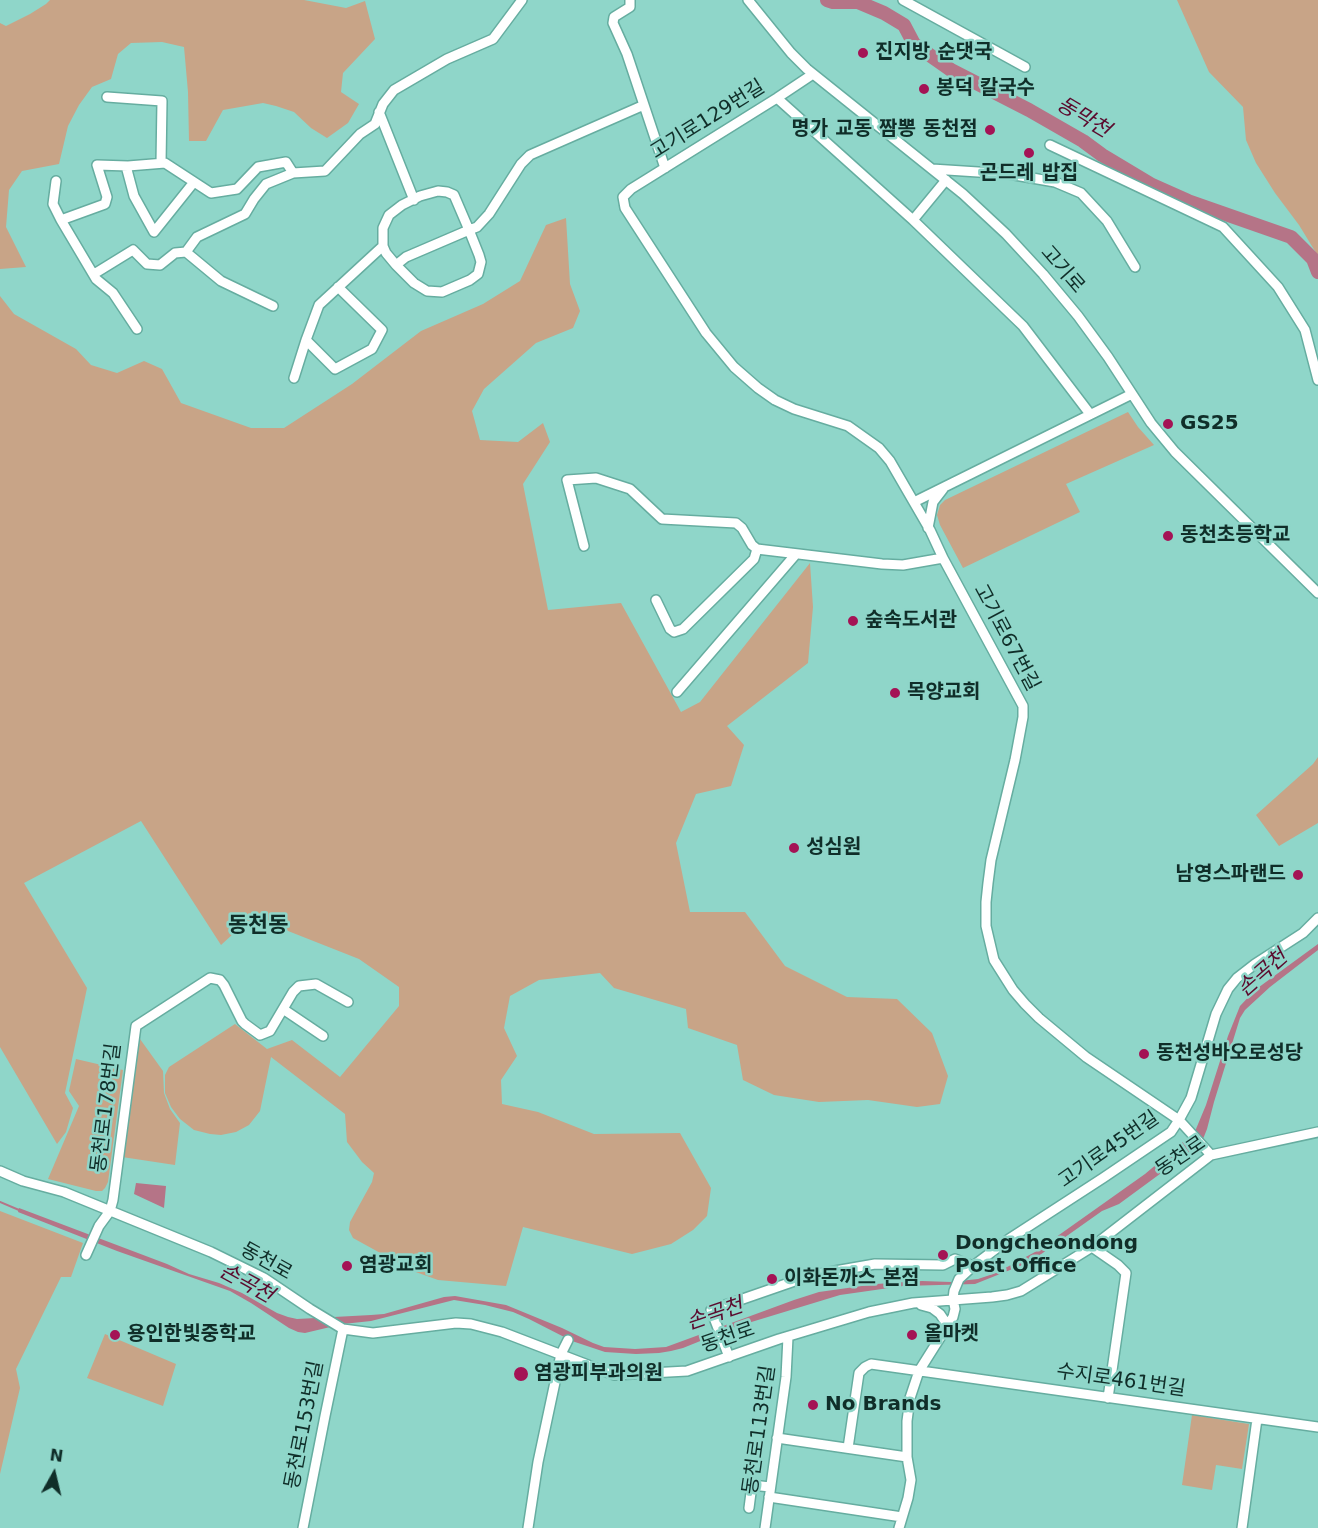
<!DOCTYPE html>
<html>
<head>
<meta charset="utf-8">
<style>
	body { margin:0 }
	#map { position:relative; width:1318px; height:1528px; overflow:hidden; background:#8fd6c9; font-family:"DejaVu Sans",sans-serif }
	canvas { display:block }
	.north { position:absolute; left:24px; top:1444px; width:60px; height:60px; -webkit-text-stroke:4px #8fd6c9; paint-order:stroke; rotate:8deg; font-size:16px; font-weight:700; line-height:24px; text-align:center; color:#102e29 }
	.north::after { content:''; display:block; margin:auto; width:21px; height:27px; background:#102e29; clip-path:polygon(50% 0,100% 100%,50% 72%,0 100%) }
</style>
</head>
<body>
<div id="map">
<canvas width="1318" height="1528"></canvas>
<div class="north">N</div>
</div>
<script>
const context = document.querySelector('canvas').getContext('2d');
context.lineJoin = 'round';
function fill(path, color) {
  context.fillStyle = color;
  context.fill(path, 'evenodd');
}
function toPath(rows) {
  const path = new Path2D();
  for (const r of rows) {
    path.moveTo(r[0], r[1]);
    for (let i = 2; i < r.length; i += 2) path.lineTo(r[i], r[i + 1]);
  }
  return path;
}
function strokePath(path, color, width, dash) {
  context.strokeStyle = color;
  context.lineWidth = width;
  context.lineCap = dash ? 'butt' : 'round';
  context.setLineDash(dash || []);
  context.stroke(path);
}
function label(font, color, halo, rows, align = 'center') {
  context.font = font + ' "DejaVu Sans","Noto Sans KR",sans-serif';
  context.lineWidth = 5;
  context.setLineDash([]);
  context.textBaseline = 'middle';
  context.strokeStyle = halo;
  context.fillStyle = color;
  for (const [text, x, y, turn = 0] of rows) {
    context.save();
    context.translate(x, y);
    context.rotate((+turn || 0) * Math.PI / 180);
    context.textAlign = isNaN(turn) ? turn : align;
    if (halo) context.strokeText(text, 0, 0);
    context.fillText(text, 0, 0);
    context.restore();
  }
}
fill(toPath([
	[50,0,304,0,346,8,365,1,375,39,343,73,341,92,359,104,348,123,327,138,311,128,294,112,276,106,263,103,223,110,206,141,189,141,188,92,184,47,162,42,131,43,118,54,111,79,92,87,79,105,68,126,59,164,22,171,9,190,6,227,26,267,0,269,0,23,6,26,30,14,46,4],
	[1177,0,1318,0,1318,256,1299,225,1275,193,1256,163,1246,140,1243,107,1209,72],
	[566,218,570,284,580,311,573,328,536,343,484,389,472,411,480,440,518,442,543,423,550,442,523,484,548,610,621,603,681,712,700,702,810,563,813,607,808,663,727,726,744,745,731,786,696,794,676,843,690,912,745,912,785,966,847,997,897,999,932,1033,948,1076,940,1104,917,1107,868,1100,819,1102,774,1095,743,1080,737,1045,688,1028,686,1009,614,988,600,973,539,980,510,996,504,1028,517,1056,501,1080,502,1104,538,1112,594,1134,680,1133,711,1188,707,1216,693,1230,671,1244,632,1254,523,1227,506,1286,438,1280,413,1271,353,1238,349,1230,350,1222,372,1182,374,1173,362,1162,347,1142,345,1114,271,1057,260,1111,249,1125,236,1132,221,1135,210,1134,194,1130,180,1119,171,1107,165,1093,165,1075,169,1067,235,1024,267,1049,292,1040,340,1077,399,1006,399,987,359,959,283,929,245,923,221,945,141,821,24,883,87,988,65,1093,73,1108,66,1132,57,1144,0,1047,0,296,14,314,76,349,91,365,117,373,144,361,162,369,181,403,251,428,284,428,352,384,421,331,483,304,520,281,546,225],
	[1128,412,1138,427,1154,445,1066,484,1080,512,963,568,940,525,937,515,940,505,945,500],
	[1318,757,1318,823,1279,846,1256,815,1313,764],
	[140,1039,163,1071,164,1093,170,1109,180,1123,175,1165,122,1157],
	[76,1059,123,1070,108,1182,105,1188,102,1191,96,1191,48,1179,79,1106,69,1091],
	[0,1211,83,1243,71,1277,61,1277,16,1369,20,1388,0,1474],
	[105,1334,176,1364,163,1406,87,1378],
	[1192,1415,1249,1424,1242,1469,1216,1465,1212,1490,1182,1485]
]), '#c8a487');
fill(toPath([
	[1318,944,1318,950,1270,987,1245,1010,1240,1018,1214,1102,1207,1129,1203,1139,1198,1146,1119,1204,1102,1211,1030,1262,975,1284,903,1286,840,1295,735,1327,683,1348,671,1351,659,1353,636,1354,605,1352,572,1341,529,1319,513,1312,485,1305,454,1300,371,1321,343,1324,305,1333,298,1332,289,1328,251,1303,230,1291,117,1251,18,1212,19,1208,167,1264,189,1274,219,1283,242,1293,277,1313,288,1317,297,1319,371,1315,384,1314,444,1297,455,1296,506,1305,562,1328,593,1343,604,1347,635,1349,666,1347,794,1300,819,1292,876,1284,922,1281,951,1282,978,1279,996,1273,1035,1252,1145,1174,1190,1136,1196,1129,1206,1105,1228,1036,1240,1006,1255,990],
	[136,1183,166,1186,164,1208,134,1194]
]), '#b57487');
strokePath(toPath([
	[0,1202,19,1210]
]), '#b57487', 2);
strokePath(toPath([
	[827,0,833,2,858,2,884,13,904,25,914,44,951,70,1029,110,1083,141,1102,155,1152,185,1188,201,1291,237,1313,259,1318,272]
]), '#b57487', 14);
const minor = toPath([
	[630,0,630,7,614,17,613,23,627,54,665,168],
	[748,0,791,53,807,69,963,194,1006,234,1043,274,1078,316,1108,357,1151,423,1175,452,1318,593],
	[903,0,1025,67],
	[813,74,777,98,631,189,623,197,625,208,706,333,734,367,758,388,775,400,794,409,848,426,879,448,890,461,930,530,943,558,1023,706,1023,717,1015,760,991,860,988,883,986,902,986,926,994,960,1013,990,1025,1004,1039,1018,1086,1057,1179,1120,1211,1155],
	[107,97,162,101,161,163],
	[777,98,913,220,1023,326,1090,414],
	[379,112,414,200],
	[1050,145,1223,227,1278,287,1305,330,1318,380],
	[126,166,134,196,154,232,194,182],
	[932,169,1009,174,1055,182,1081,193,1107,221,1135,267],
	[56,181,53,204,61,220,105,204,107,197,97,165,128,166,165,163,211,193,237,189,258,167,286,162,293,173,325,171,360,134,375,124,383,104,394,90,447,59,493,39,522,0],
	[61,220,96,279,113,293,137,329],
	[913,220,946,180],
	[186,252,197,237,245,214,254,199,266,184,293,173],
	[396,265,414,283,427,291,442,292,470,280,478,274,481,262,479,255,469,230,454,195,447,192,438,191,420,196,402,205,389,215,383,228,383,246,386,253,396,265,406,257,469,230,477,227,489,214,521,164,530,155,644,105],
	[94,274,133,250,147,264,160,265,175,253,186,252,221,281,273,306],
	[306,340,335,369,372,349,382,330,338,287],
	[294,378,306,340,319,305,383,246],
	[914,502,1132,394],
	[928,528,933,502,943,489],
	[584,546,567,480,596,478,630,489,662,519,736,523,742,528,752,545,757,549,882,564,903,565,943,558],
	[656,600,670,629,674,632,683,629,754,559,757,549],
	[677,692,796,554],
	[283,1009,323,1036],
	[0,1171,23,1181,64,1192,211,1252,264,1278,310,1309,343,1329,373,1333,456,1323,471,1324,502,1332,614,1375,687,1371,779,1339,869,1312,913,1303,992,1297,1007,1295,1021,1291,1092,1247,1211,1155,1318,1132],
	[1092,1247,1118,1265,1126,1273,1108,1398],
	[86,1255,99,1226,110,1211,113,1200,136,1026,210,978,220,980,224,985,242,1021,245,1024,260,1035,270,1031,293,992,299,986,316,984,348,1002],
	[921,1305,932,1308,940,1314,948,1326],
	[729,1357,711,1310,812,1275,875,1264,943,1265,955,1259,973,1266],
	[777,1438,907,1457],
	[848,1448,859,1373,865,1367,871,1364,1318,1427],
	[769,1497,902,1517],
	[749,1508,752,1485,770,1487],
	[303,1528,325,1416,343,1329],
	[528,1528,538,1462,561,1354,568,1340],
	[765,1528,786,1377,788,1337],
	[899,1528,908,1498,911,1480,907,1457,907,1421,910,1398,919,1371,953,1317,955,1309,953,1299,954,1291,959,1279,973,1266,1009,1239,1103,1178,1171,1132,1179,1120,1191,1098,1216,1014,1228,989,1237,978,1255,964,1303,933,1318,918],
	[1242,1528,1257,1419]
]);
strokePath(minor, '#66ada0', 12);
strokePath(minor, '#fff', 9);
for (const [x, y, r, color] of [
	[863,53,6,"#a41355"],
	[924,89,6,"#a41355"],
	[990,130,6,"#a41355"],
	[1029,153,6,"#a41355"],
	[1168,424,6,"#a41355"],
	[1168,536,6,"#a41355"],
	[853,621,6,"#a41355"],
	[895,693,6,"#a41355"],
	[794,848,6,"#a41355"],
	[1298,875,6,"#a41355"],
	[1144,1054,6,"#a41355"],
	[943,1255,6,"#a41355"],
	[347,1266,6,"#a41355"],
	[772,1279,6,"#a41355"],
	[115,1335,6,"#a41355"],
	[912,1335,6,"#a41355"],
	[521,1374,8,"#a41355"],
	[813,1405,6,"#a41355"]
]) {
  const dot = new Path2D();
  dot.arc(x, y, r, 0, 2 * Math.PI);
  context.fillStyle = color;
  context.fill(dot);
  strokePath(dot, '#8fd6c9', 2);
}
label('bold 20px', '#102e29', '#8fd6c9', [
	["진지방 순댓국",875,53],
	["봉덕 칼국수",936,89],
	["명가 교동 짬뽕 동천점",978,130,"right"],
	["곤드레 밥집",1029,174,"center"],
	["GS25",1180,424],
	["동천초등학교",1180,536],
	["숲속도서관",865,621],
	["목양교회",907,693],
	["성심원",806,848],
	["남영스파랜드",1286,875,"right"],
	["동천성바오로성당",1156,1054],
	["Dongcheondong",955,1244],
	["Post Office",955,1267],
	["염광교회",359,1266],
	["이화돈까스 본점",784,1279],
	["용인한빛중학교",127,1335],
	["올마켓",924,1335],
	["염광피부과의원",534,1374],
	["No Brands",825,1405]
], 'left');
label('20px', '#102e29', '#8fd6c9', [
	["고기로129번길",708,120,-32],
	["고기로",1062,270,49],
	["고기로67번길",1006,638,62],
	["동천로178번길",107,1108,-83],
	["고기로45번길",1109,1150,-35],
	["동천로",1181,1157,-34],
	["동천로",266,1262,29],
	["동천로",728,1338,-19],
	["수지로461번길",1121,1381,8],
	["동천로153번길",305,1425,-79],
	["동천로113번길",760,1430,-82]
]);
label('italic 21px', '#5b0a2d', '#8fd6c9', [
	["동막천",1083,118,31],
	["손곡천",1263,974,-41],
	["손곡천",246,1284,29],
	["손곡천",715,1315,-19]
]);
label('bold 22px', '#102e29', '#8fd6c9', [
	["동천동",258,926]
]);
</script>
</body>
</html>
